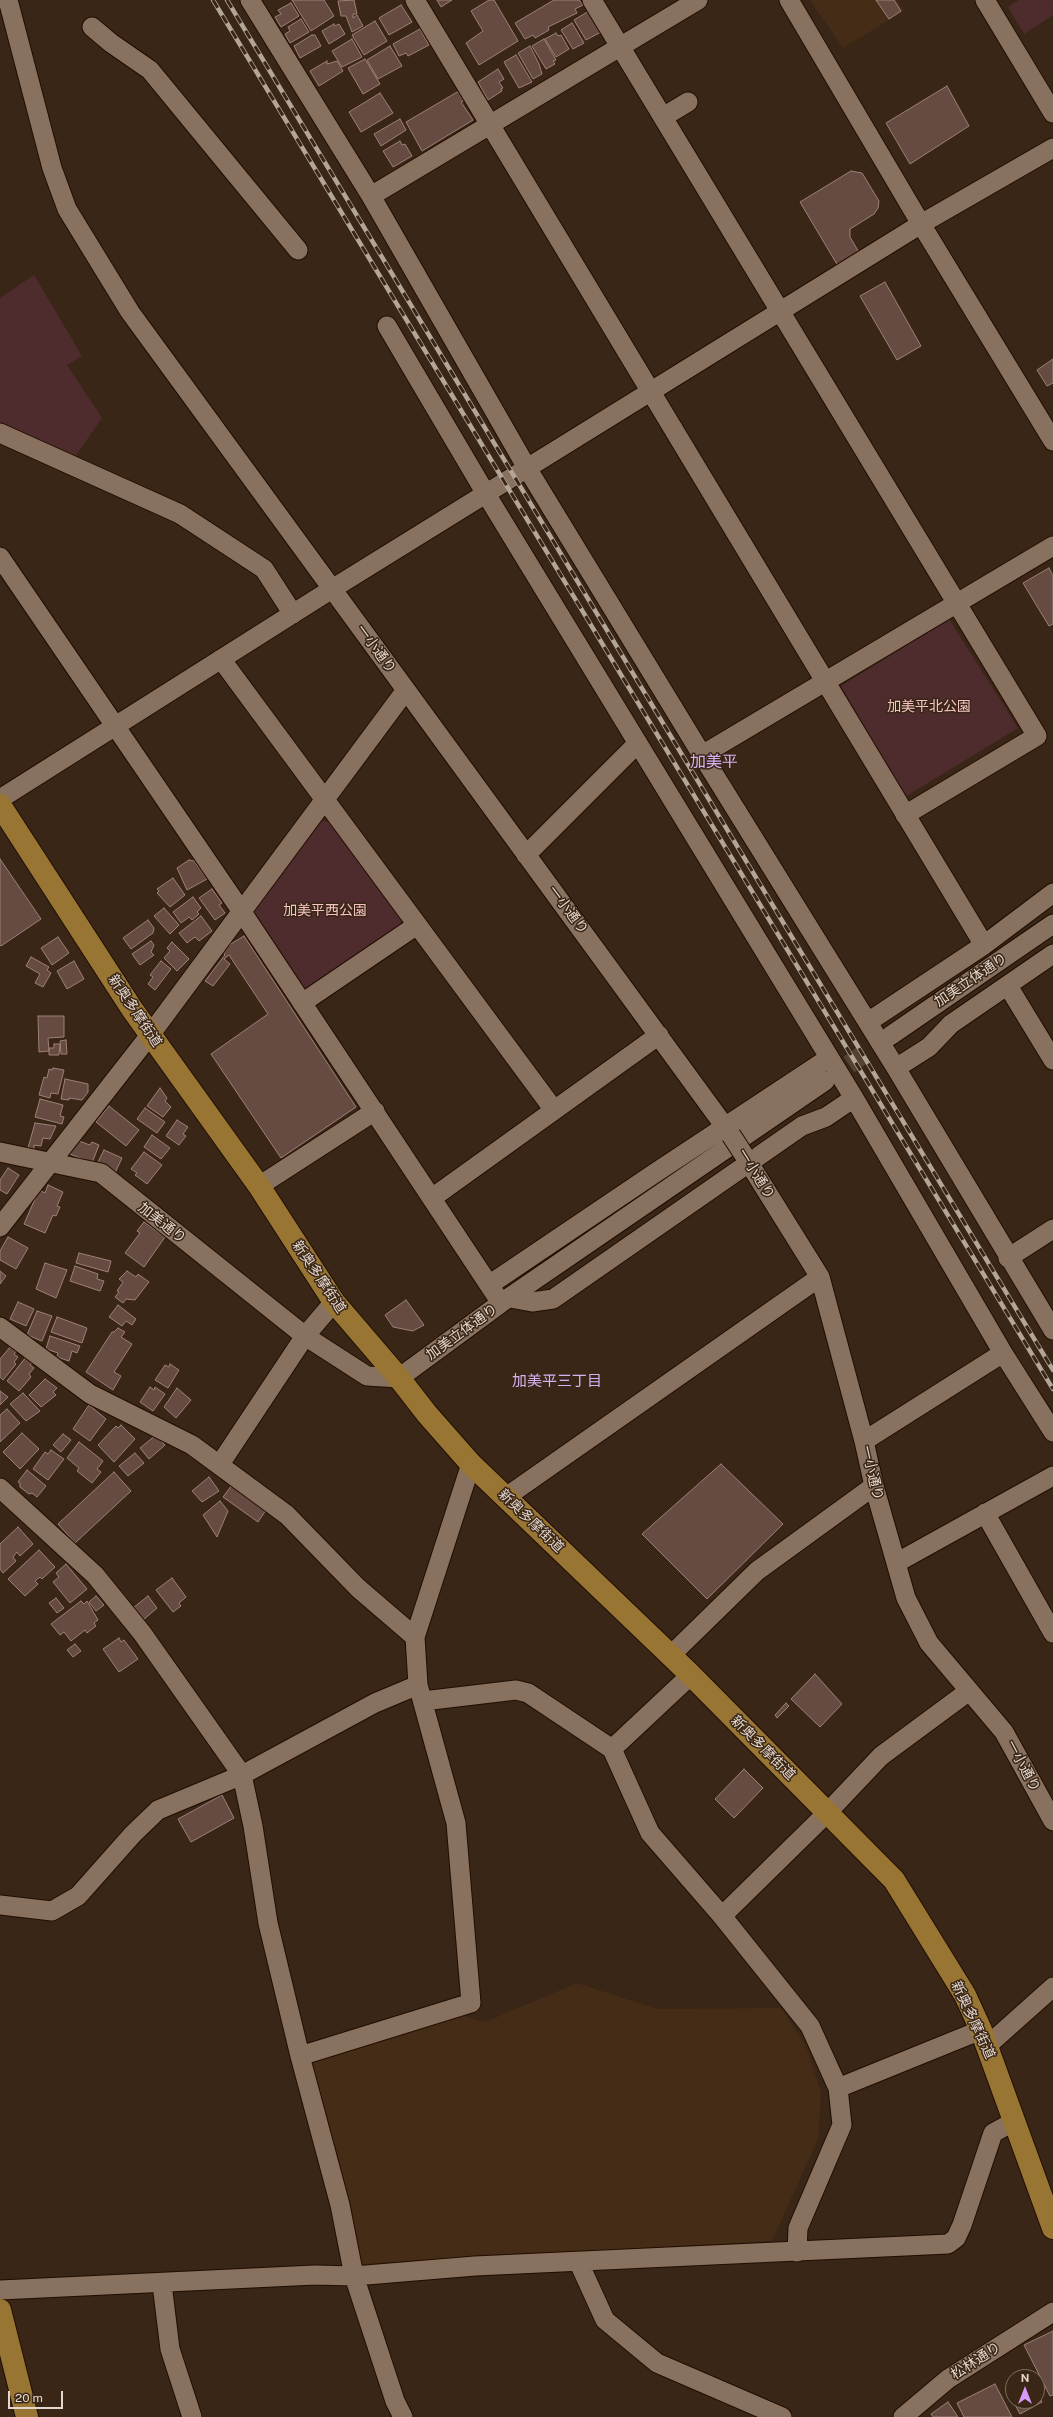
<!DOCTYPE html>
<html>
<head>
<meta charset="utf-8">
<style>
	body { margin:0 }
	#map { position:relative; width:1053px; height:2417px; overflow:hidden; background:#392616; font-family:"Public Sans",sans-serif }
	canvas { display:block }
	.north { position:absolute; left:1005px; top:2369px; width:40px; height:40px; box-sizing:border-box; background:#392616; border:1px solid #7d6d5f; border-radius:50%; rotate:0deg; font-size:11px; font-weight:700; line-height:16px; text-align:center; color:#e4d7cd }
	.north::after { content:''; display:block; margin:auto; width:14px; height:18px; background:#d69bfa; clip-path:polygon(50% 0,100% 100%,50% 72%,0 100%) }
	.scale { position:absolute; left:8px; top:2391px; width:55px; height:18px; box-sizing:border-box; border:2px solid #e4d7cd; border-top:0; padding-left:5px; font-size:12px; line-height:14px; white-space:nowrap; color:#e4d7cd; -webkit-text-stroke:3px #392616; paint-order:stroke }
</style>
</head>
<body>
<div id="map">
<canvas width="1053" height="2417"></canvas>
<div class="north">N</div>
<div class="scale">20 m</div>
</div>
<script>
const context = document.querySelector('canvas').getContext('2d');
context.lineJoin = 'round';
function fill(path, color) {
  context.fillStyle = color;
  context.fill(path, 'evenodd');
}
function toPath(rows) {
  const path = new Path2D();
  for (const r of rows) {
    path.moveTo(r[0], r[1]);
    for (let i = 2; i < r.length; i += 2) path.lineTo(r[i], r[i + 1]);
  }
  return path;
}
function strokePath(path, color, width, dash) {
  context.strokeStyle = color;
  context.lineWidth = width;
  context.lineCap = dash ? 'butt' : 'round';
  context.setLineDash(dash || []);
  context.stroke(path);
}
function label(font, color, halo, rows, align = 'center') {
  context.font = font + ' "Public Sans","Noto Sans JP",sans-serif';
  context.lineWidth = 3;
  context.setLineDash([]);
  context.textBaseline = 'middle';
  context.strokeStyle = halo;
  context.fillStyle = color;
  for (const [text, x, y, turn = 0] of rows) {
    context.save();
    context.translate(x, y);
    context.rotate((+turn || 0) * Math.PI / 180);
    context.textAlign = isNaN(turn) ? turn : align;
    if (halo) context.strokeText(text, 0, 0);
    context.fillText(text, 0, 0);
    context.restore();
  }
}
fill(toPath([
	[810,0,897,0,904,11,843,48],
	[577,1983,657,2009,781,2008,806,2046,821,2092,818,2139,772,2241,361,2264,306,2063,454,2013,485,2022]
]), '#452c17');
fill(toPath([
	[1019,0,1053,0,1053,15,1024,34,1008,7],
	[34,275,82,356,67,365,102,418,72,461,0,427,0,298],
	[949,619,1018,728,905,797,841,686],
	[322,821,330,822,401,919,400,928,308,992,297,990,253,921,254,910]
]), '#4e2b2d');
const building = toPath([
	[292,0,324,0,334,16,311,31,292,0],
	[354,0,357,14,353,14,353,18,357,15,363,26,352,32,346,16,341,16,338,1,354,0],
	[437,0,452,0,441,7,437,0],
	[489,0,494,0,518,41,479,65,466,43,483,31,471,11,489,0],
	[554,0,579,0,583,5,575,9,577,13,548,27,549,30,535,38,533,35,525,39,515,23,554,0],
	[876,0,894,0,901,11,889,19,876,0],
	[291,3,299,16,281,27,275,17,281,14,278,10,291,3],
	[401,5,412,22,389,35,379,18,401,5],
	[589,11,601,32,586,40,574,20,589,11],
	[301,19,309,32,290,43,285,34,290,31,288,27,301,19],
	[375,21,387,41,364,55,352,35,375,21],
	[572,23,584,43,573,49,561,30,572,23],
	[334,24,335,26,339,24,345,34,329,44,322,31,334,24],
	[420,29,429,45,408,56,406,53,399,56,393,44,420,29],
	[556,33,558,36,561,35,569,49,556,57,545,39,556,33],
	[312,35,315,35,321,46,300,58,294,46,312,35],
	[352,39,362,57,342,67,332,51,352,39],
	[544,39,556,60,553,61,555,64,546,69,532,46,544,39],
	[390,46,402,66,378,79,367,60,390,46],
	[530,46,539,64,542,74,533,79,518,53,530,46],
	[516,55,532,82,519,88,504,62,516,55],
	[365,59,380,84,363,94,348,68,365,59],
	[327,61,327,64,337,61,343,71,319,86,310,71,327,61],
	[498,69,504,79,499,82,503,88,501,89,502,91,488,100,478,82,498,69],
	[947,86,969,126,910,164,886,123,947,86],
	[459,91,465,100,461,102,473,120,422,151,406,122,459,91],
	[380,93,393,113,361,132,349,112,380,93],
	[400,119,406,130,381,146,374,134,400,119],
	[400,141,402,145,405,144,412,156,393,167,383,151,400,141],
	[851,171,862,173,879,201,878,208,874,214,850,229,850,237,860,254,838,266,800,202,851,171],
	[885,282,921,346,897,360,860,296,885,282],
	[1053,359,1053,383,1047,386,1037,370,1053,359],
	[1049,568,1053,576,1053,624,1049,626,1023,583,1049,568],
	[0,859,41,919,1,946,0,945,0,859],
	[189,860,194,861,207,879,187,890,177,868,189,860],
	[173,878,185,895,170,907,157,893,159,891,157,889,173,878],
	[212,889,222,903,219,905,225,913,215,920,199,898,212,889],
	[193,897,201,908,197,912,199,914,192,920,189,917,181,923,173,912,193,897],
	[164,908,179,925,170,934,154,916,164,908],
	[201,916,212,931,199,941,195,937,187,943,179,933,201,916],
	[148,920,154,928,153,933,131,949,123,938,148,920],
	[244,936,356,1107,281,1158,211,1054,268,1014,229,955,224,959,230,964,213,986,205,981,225,955,223,952,229,945,244,936],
	[58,937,69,953,52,965,41,948,58,937],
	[151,941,154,945,151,952,154,955,140,965,132,954,151,941],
	[172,942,189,959,177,971,164,958,170,951,167,948,172,942],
	[31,957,49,967,47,970,51,973,43,987,35,983,40,974,26,966,31,957],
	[74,961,84,979,67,989,57,971,74,961],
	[161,961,171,969,155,990,148,984,153,977,150,975,161,961],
	[38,1016,64,1016,64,1037,48,1038,49,1051,39,1052,38,1016],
	[66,1040,67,1054,61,1054,60,1041,66,1040],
	[54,1044,60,1044,59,1055,49,1055,49,1048,54,1048,54,1044],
	[53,1068,64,1070,58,1094,51,1093,50,1098,39,1095,44,1077,47,1078,49,1069,52,1070,53,1068],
	[65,1079,88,1084,88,1092,82,1100,69,1098,69,1100,61,1099,65,1079],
	[160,1088,167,1098,165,1101,171,1107,163,1117,147,1106,160,1088],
	[40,1099,63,1105,60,1116,64,1117,62,1124,35,1117,40,1099],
	[109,1106,139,1130,126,1146,96,1122,109,1106],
	[145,1108,165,1122,157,1133,137,1119,145,1108],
	[177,1120,188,1127,183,1134,186,1136,179,1145,166,1136,177,1120],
	[35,1123,56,1126,50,1139,43,1138,41,1146,34,1145,34,1149,28,1148,35,1123],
	[152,1135,170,1148,161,1159,144,1147,152,1135],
	[76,1140,90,1145,92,1142,99,1145,92,1163,70,1154,76,1140],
	[104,1150,122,1158,115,1173,97,1164,104,1150],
	[144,1152,162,1165,147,1184,135,1175,137,1173,131,1169,144,1152],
	[8,1168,19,1175,7,1194,0,1190,0,1180,8,1168],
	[48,1185,63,1192,57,1206,60,1207,56,1216,53,1215,45,1233,24,1224,38,1192,41,1191,45,1193,48,1185],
	[144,1222,165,1237,144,1267,125,1253,140,1233,137,1231,144,1222],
	[8,1237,28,1248,16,1269,0,1260,0,1251,8,1237],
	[79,1253,111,1261,108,1272,76,1263,79,1253],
	[45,1263,67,1270,56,1298,36,1289,45,1263],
	[75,1266,98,1274,97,1279,104,1281,100,1291,70,1281,75,1266],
	[0,1271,6,1276,0,1284,0,1271],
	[127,1271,136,1277,138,1274,149,1282,135,1300,126,1299,123,1303,115,1297,119,1292,117,1291,123,1282,119,1279,127,1271],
	[406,1300,424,1325,413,1331,393,1327,385,1315,406,1300],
	[18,1302,34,1309,26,1326,10,1319,18,1302],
	[118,1305,136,1319,132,1325,126,1321,122,1326,109,1317,118,1305],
	[37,1311,52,1316,42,1341,27,1335,37,1311],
	[57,1317,87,1328,82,1343,51,1332,57,1317],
	[118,1328,125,1332,121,1337,132,1344,114,1372,121,1376,113,1390,86,1372,112,1332,114,1332,118,1328],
	[50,1336,80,1346,77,1353,72,1351,69,1361,57,1357,58,1353,46,1349,50,1336],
	[11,1346,17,1350,14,1354,18,1357,14,1362,16,1364,3,1380,0,1377,0,1359,11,1346],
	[26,1357,33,1362,30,1365,34,1368,29,1374,31,1377,19,1391,7,1381,26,1357],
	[170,1364,179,1370,168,1388,155,1380,165,1365,169,1367,170,1364],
	[45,1379,57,1388,53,1392,56,1395,41,1407,29,1395,45,1379],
	[150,1387,154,1390,155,1387,165,1394,153,1411,140,1402,150,1387],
	[177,1388,191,1400,176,1418,164,1407,177,1388],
	[0,1391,8,1397,0,1405,0,1391],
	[23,1393,40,1411,26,1421,10,1404,23,1393],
	[89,1405,106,1419,90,1441,73,1429,89,1405],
	[7,1409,20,1423,0,1442,0,1415,7,1409],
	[121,1425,135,1439,114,1462,98,1445,116,1426,118,1428,121,1425],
	[22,1433,39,1449,20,1469,3,1452,22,1433],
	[63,1434,71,1440,61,1452,53,1445,63,1434],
	[156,1435,165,1445,149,1459,140,1448,156,1435],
	[79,1442,103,1461,97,1469,101,1472,92,1483,77,1471,79,1468,67,1458,79,1442],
	[51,1450,64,1459,48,1480,33,1469,45,1452,48,1454,51,1450],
	[135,1453,144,1463,128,1476,119,1466,135,1453],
	[721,1464,783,1524,707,1599,642,1534,721,1464],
	[27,1470,46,1486,37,1497,32,1493,29,1494,20,1487,20,1483,18,1482,27,1470],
	[114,1472,131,1491,75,1543,58,1524,114,1472],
	[209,1477,219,1491,202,1502,192,1491,209,1477],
	[232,1485,266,1510,258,1522,223,1497,232,1485],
	[220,1501,228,1511,217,1537,203,1515,220,1501],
	[18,1527,33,1544,20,1556,17,1552,13,1557,16,1561,3,1573,0,1569,0,1544,18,1527],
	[39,1550,55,1567,42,1579,40,1577,35,1581,38,1584,25,1596,8,1579,39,1550],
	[66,1564,87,1589,70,1603,53,1582,59,1577,56,1573,66,1564],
	[172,1578,186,1597,179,1603,181,1606,173,1612,156,1590,172,1578],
	[96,1596,104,1605,96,1611,89,1602,96,1596],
	[148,1596,157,1608,143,1620,133,1608,148,1596],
	[56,1598,64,1608,57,1613,49,1603,56,1598],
	[81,1601,84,1604,87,1601,98,1620,94,1623,96,1626,87,1633,85,1630,71,1641,64,1632,60,1635,51,1624,81,1601],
	[119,1638,121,1642,124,1640,138,1659,119,1672,103,1649,119,1638],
	[75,1644,81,1651,73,1657,67,1650,75,1644],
	[815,1674,842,1704,820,1727,791,1699,815,1674],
	[786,1703,789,1706,777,1718,775,1715,786,1703],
	[744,1769,763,1788,734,1818,715,1799,744,1769],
	[222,1795,234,1818,191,1842,178,1819,222,1795],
	[1053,2331,1053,2395,1050,2396,1024,2345,1053,2331],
	[995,2384,1012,2417,964,2417,957,2403,995,2384],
	[1037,2393,1042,2402,1020,2414,1013,2401,1037,2401,1037,2393],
	[948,2402,958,2417,933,2417,931,2414,948,2402]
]);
fill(building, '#664b42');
strokePath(building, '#9e8077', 1);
strokePath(toPath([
	[825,1081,890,1036]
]), '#534131', 19, [19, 10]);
const minor = toPath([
	[8,0,52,168,67,209,130,312,731,1135],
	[250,0,371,196,527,468,702,755,896,1068,1053,1330],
	[415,0,984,945],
	[592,0,1037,736,905,815],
	[789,0,921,224,1053,441],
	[985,0,1053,113],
	[92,27,111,43,150,70,298,250],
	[663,117,688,102],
	[371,196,698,0],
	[387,326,486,494,854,1098,1003,1353,1053,1432],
	[0,433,180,514,264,569,293,614],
	[0,557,242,912,501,1303],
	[221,659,554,1110],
	[702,755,1053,546],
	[0,799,332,589,921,224,1053,148],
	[526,855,638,743],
	[1008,986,1053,1060],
	[302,1003,417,925],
	[868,1022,984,945,1053,893],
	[890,1036,1053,924],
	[896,1068,929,1047,951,1024,1053,954],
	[0,1152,101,1173,305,1336,367,1376,399,1378,501,1303,825,1081],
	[744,1155,820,1277,864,1441,874,1486,906,1598,929,1643,1004,1732,1053,1821],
	[259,1186,375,1111],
	[432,1198,659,1035],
	[0,1227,150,1035,406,690],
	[1008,1258,1053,1229],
	[489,1285,655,1173,829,1058],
	[510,1298,532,1302,553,1299,802,1126,826,1117,854,1098],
	[0,1327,90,1394,192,1445,287,1515,358,1588,415,1637],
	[864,1441,1003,1353],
	[220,1464,305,1336,334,1302],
	[0,1488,95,1575,142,1633,242,1775,253,1826,268,1923,300,2056,340,2205,354,2276,395,2401,403,2417],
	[506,1497,820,1277],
	[985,1513,1053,1633],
	[896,1563,1053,1476],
	[670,1656,757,1571,874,1486],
	[423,1701,516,1690,528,1693,612,1749,650,1833,722,1916,810,2026,838,2088,842,2125,798,2228,797,2252],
	[612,1749,691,1675],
	[0,1905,52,1911,78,1896,133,1834,158,1810,242,1775,375,1703,418,1685],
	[722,1916,827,1813,881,1756,969,1691],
	[987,2046,1053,1987],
	[300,2056,471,2003,456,1823,418,1685,415,1637,471,1464],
	[838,2088,981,2030],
	[579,2263,605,2320,657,2363,782,2417],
	[162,2284,170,2349,192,2417],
	[0,2290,315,2275,354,2276,475,2266,948,2244,956,2238,962,2225,993,2133,1015,2121],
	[903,2417,948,2379,1053,2312]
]);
const major = toPath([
	[0,805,132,1009,259,1186,334,1302,399,1378,427,1414,471,1464,691,1675,894,1880,965,1995,981,2030,1053,2228],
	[0,2310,27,2417]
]);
strokePath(minor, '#200e02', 21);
strokePath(major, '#200e02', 24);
strokePath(minor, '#88715f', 19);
strokePath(major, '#997533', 22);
const rail = toPath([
	[213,0,1053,1389],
	[227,0,1053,1370]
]);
strokePath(rail, '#b4a599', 4.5);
strokePath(rail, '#392616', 3, [9]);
const minorBridge = toPath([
	[731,1135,744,1155]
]);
strokePath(minorBridge, '#200e02', 21, []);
strokePath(minorBridge, '#88715f', 19);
label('14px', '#e4d7cd', '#392616', [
	["一小通り",376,649,54],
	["一小通り",568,910,53],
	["加美立体通り",971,980,-34],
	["新奥多摩街道",135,1011,56],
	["一小通り",756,1174,58],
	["加美通り",162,1223,38],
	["新奥多摩街道",319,1277,56],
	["加美立体通り",462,1332,-36],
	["一小通り",872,1473,77],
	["新奥多摩街道",531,1521,44],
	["新奥多摩街道",763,1748,45],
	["一小通り",1023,1766,62],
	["新奥多摩街道",973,2020,65],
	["松林通り",976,2361,-33]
]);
label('14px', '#f5c3c4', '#392616', [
	["加美平北公園",929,707],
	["加美平西公園",325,911]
]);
label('15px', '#d9b1f3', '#392616', [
	["加美平三丁目",557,1381]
]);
label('16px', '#d9b1f3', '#392616', [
	["加美平",714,762]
]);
</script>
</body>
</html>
